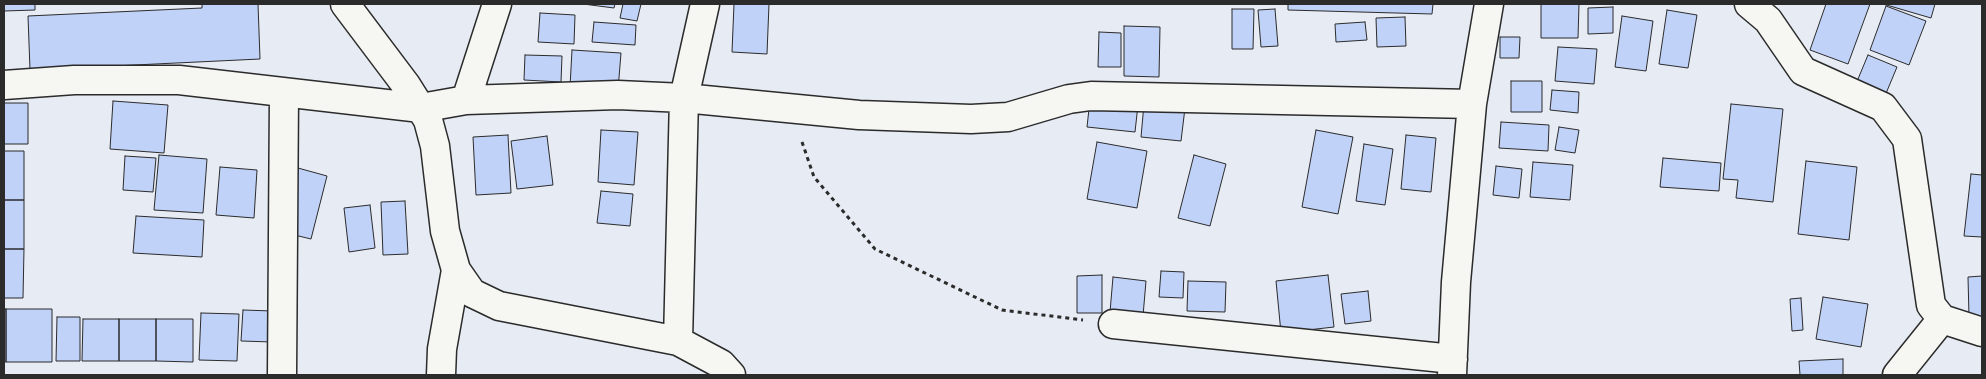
<!DOCTYPE html>
<html>
<head>
<meta charset="utf-8">
<style>
	body { margin:0 }
	#map { position:relative; width:1986px; height:379px; overflow:hidden; background:#e6ebf4; font-family:"Gochi Hand",sans-serif }
	canvas { display:block }
	.frame { position:absolute; inset:0; border:5px solid #2b2b2b; pointer-events:none }
</style>
</head>
<body>
<div id="map">
<canvas width="1986" height="379"></canvas>
<div class="frame"></div>
</div>
<script>
const context = document.querySelector('canvas').getContext('2d');
context.lineJoin = 'round';
function fill(path, color) {
  context.fillStyle = color;
  context.fill(path, 'evenodd');
}
function toPath(rows) {
  const path = new Path2D();
  for (const r of rows) {
    path.moveTo(r[0], r[1]);
    for (let i = 2; i < r.length; i += 2) path.lineTo(r[i], r[i + 1]);
  }
  return path;
}
function strokePath(path, color, width, dash) {
  context.strokeStyle = color;
  context.lineWidth = width;
  context.lineCap = dash ? 'butt' : 'round';
  context.setLineDash(dash || []);
  context.stroke(path);
}
const building = toPath([
	[4,4,35,4,35,10,4,11,4,4],
	[202,4,258,4,260,59,30,70,28,16,202,8,202,4],
	[583,4,615,4,614,8,583,4],
	[623,4,641,4,637,21,620,18,623,4],
	[734,4,769,4,767,54,732,52,734,4],
	[1288,4,1433,4,1432,14,1288,10,1288,4],
	[1541,4,1579,4,1578,38,1541,38,1541,4],
	[1826,4,1870,4,1848,64,1810,50,1826,4],
	[1883,4,1935,4,1931,18,1883,4],
	[1886,6,1926,21,1909,65,1870,50,1886,6],
	[1613,7,1613,33,1588,34,1588,8,1613,7],
	[1232,9,1254,9,1253,49,1232,49,1232,9],
	[1275,9,1278,46,1261,47,1258,10,1275,9],
	[1667,10,1697,15,1688,68,1659,64,1667,10],
	[540,13,575,15,574,44,538,42,540,13],
	[1622,16,1653,21,1646,71,1615,67,1622,16],
	[1405,17,1406,46,1377,47,1376,18,1405,17],
	[594,22,636,25,635,45,592,42,594,22],
	[1365,22,1367,40,1336,42,1335,24,1365,22],
	[1124,26,1160,27,1159,77,1124,76,1124,26],
	[1099,32,1121,33,1121,67,1098,67,1099,32],
	[1500,37,1520,37,1519,58,1500,58,1500,37],
	[1558,47,1597,49,1594,84,1555,81,1558,47],
	[572,50,621,53,618,90,570,87,572,50],
	[525,55,562,56,561,82,524,80,525,55],
	[1868,55,1897,67,1882,103,1853,91,1868,55],
	[1511,81,1542,81,1542,112,1511,112,1511,81],
	[1552,90,1579,92,1578,113,1550,110,1552,90],
	[1090,100,1138,105,1135,132,1087,127,1090,100],
	[113,101,168,105,164,153,110,149,113,101],
	[4,103,28,103,28,144,4,144,4,103],
	[1144,104,1185,108,1181,141,1141,137,1144,104],
	[1731,104,1783,109,1773,202,1736,198,1738,180,1723,179,1731,104],
	[1501,122,1549,125,1548,151,1499,148,1501,122],
	[1559,127,1579,130,1575,153,1555,150,1559,127],
	[601,130,638,132,634,185,598,182,601,130],
	[1316,130,1353,137,1338,214,1302,207,1316,130],
	[508,135,511,193,476,195,473,137,508,135],
	[1406,135,1436,138,1431,192,1401,189,1406,135],
	[547,136,553,185,517,189,511,141,547,136],
	[1097,142,1147,151,1137,208,1087,199,1097,142],
	[1364,144,1393,149,1385,205,1356,201,1364,144],
	[4,151,24,151,24,200,4,200,4,151],
	[159,155,207,159,203,213,154,210,159,155],
	[1194,155,1226,164,1210,226,1178,218,1194,155],
	[125,156,156,158,153,192,123,190,125,156],
	[1663,158,1721,163,1719,191,1660,187,1663,158],
	[1806,161,1857,167,1849,240,1798,234,1806,161],
	[1533,162,1573,165,1570,200,1530,197,1533,162],
	[1496,166,1522,169,1519,198,1493,195,1496,166],
	[220,167,257,170,254,218,216,215,220,167],
	[298,168,327,176,311,239,282,232,298,168],
	[1971,174,1982,175,1982,237,1964,236,1971,174],
	[601,191,633,194,630,226,597,223,601,191],
	[4,200,24,200,24,249,4,249,4,200],
	[405,201,408,254,383,255,381,202,405,201],
	[370,205,375,248,349,252,344,208,370,205],
	[136,216,204,220,202,257,133,253,136,216],
	[4,249,24,249,23,298,4,298,4,249],
	[1161,271,1184,272,1183,298,1159,297,1161,271],
	[1102,275,1102,313,1077,313,1077,276,1102,275],
	[1328,275,1334,327,1281,333,1276,281,1328,275],
	[1982,276,1982,317,1969,317,1968,277,1982,276],
	[1113,277,1146,281,1143,316,1110,312,1113,277],
	[1188,281,1226,282,1225,312,1187,311,1188,281],
	[1368,291,1371,321,1345,324,1341,294,1368,291],
	[1823,297,1868,304,1861,347,1816,339,1823,297],
	[1801,298,1803,330,1792,331,1790,299,1801,298],
	[4,309,6,309,6,362,4,362,4,309],
	[6,309,52,309,52,362,6,362,6,309],
	[243,310,273,311,272,342,241,341,243,310],
	[201,313,239,314,237,361,199,360,201,313],
	[57,317,80,317,80,361,56,361,57,317],
	[83,319,119,319,119,361,82,361,83,319],
	[119,319,156,319,156,361,119,361,119,319],
	[156,319,193,319,193,362,156,361,156,319],
	[1843,359,1843,375,1800,375,1799,361,1843,359]
]);
fill(building, '#c0d2f8');
strokePath(building, '#2b2b2b', 1);
const street = toPath([
	[345,4,406,85,428,120,435,146,445,231,456,270,472,293,499,306,678,341,721,364,731,375],
	[1749,4,1768,20,1803,71,1883,107,1907,139,1931,305,1942,319,1982,332],
	[4,85,74,80,179,80,421,108,466,100,618,95,684,98,859,115,971,119,1008,117,1069,99,1091,96,1472,104],
	[466,100,497,4],
	[1113,324,1453,359],
	[678,341,684,98,705,4],
	[282,375,284,94],
	[441,375,442,349,456,270],
	[1452,375,1456,282,1472,104,1489,4],
	[1897,375,1942,319]
]);
strokePath(street, '#2b2b2b', 31);
strokePath(toPath([
	[802,142,814,177,875,249,1002,310,1083,320]
]), '#2b2b2b', 3, [4, 4]);
strokePath(street, '#f6f6f2', 28);
</script>
</body>
</html>
